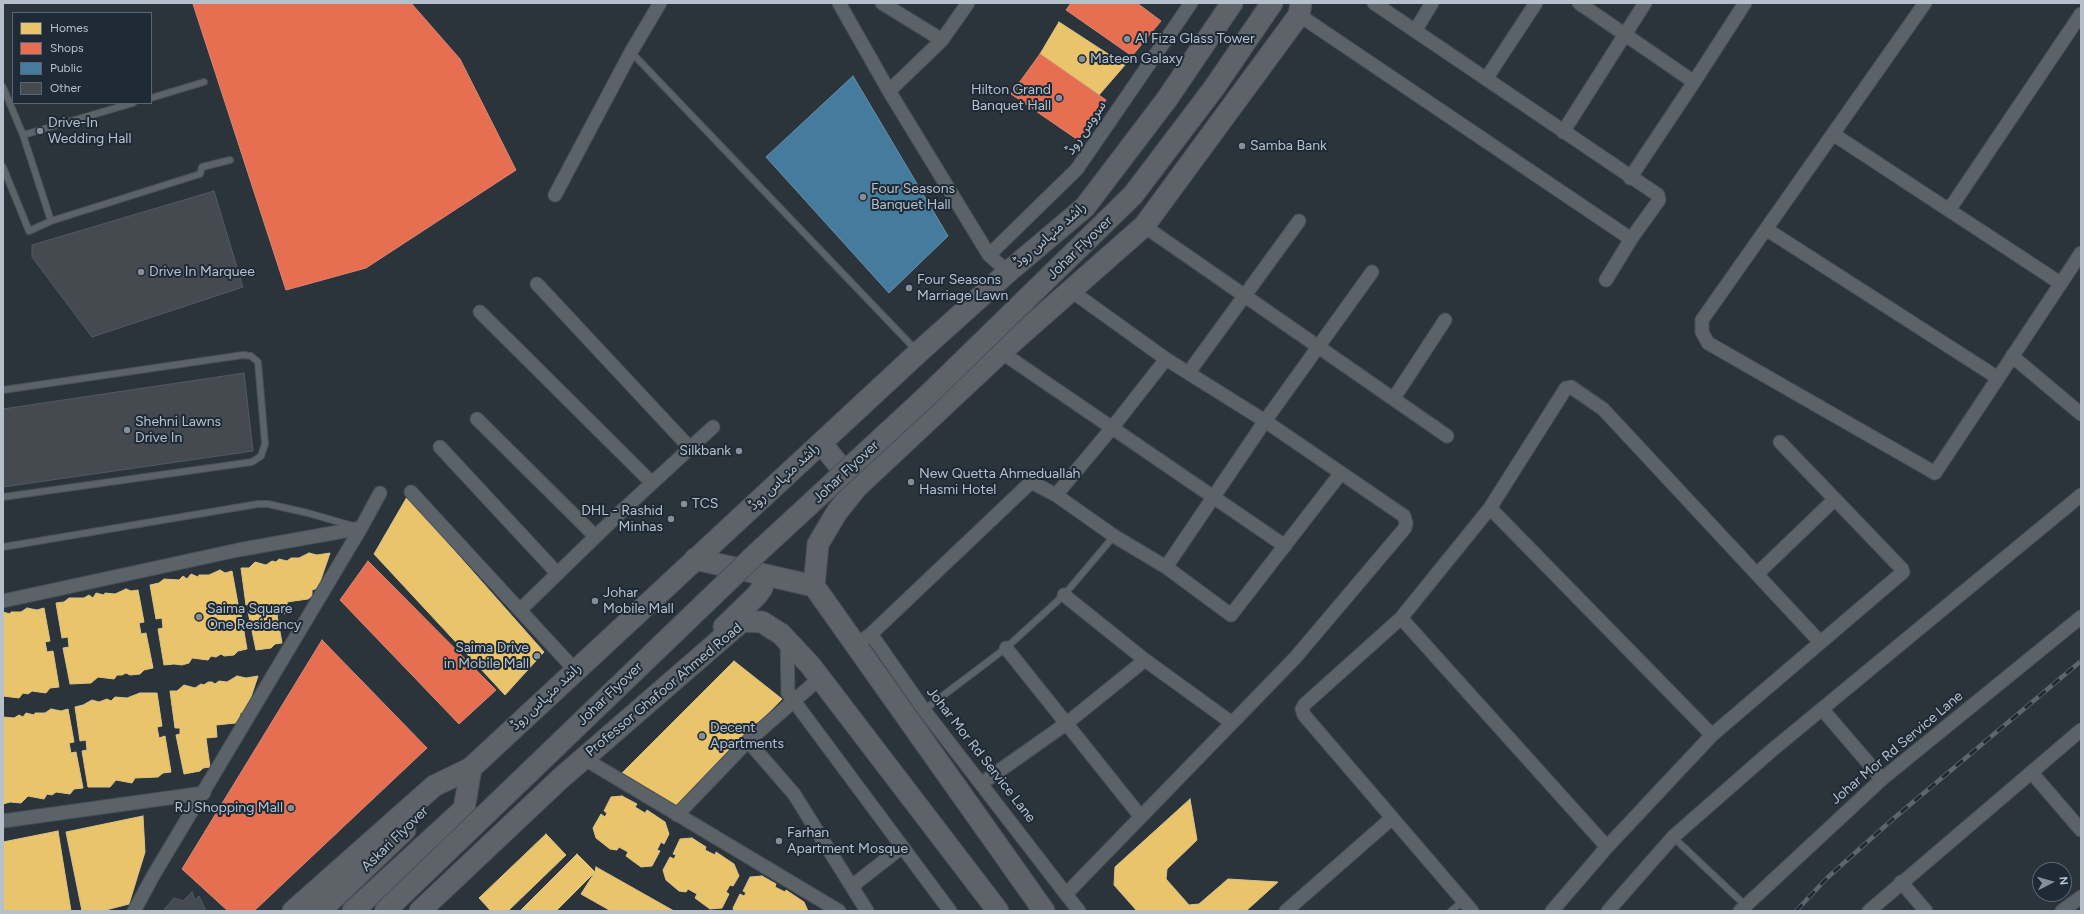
<!DOCTYPE html>
<html>
<head>
<meta charset="utf-8">
<style>
	body { margin:0 }
	#map { position:relative; width:2084px; height:914px; overflow:hidden; background:#2b333b; font-family:Figtree,sans-serif }
	canvas { display:block }
	.frame { position:absolute; inset:0; border:4px solid #b6c0cb; pointer-events:none }
	.legend { position:absolute; left:12px; top:12px; width:140px; height:92px; box-sizing:border-box; background:#1e2a36; border:1px solid #5b6672; margin:0; padding:5px 7px; list-style:none; font-size:12px; color:#b6c0cb }
	.legend li { display:flex; align-items:center; gap:8px; height:20px }
	.legend b { width:20px; border:1px solid #5b6672 }
	.north { position:absolute; left:2032px; top:862px; width:40px; height:40px; box-sizing:border-box; background:#1e2a36; border:1px solid #5b6672; border-radius:50%; rotate:84deg; font-size:11px; font-weight:700; line-height:16px; text-align:center; color:#b6c0cb }
	.north::after { content:''; display:block; margin:auto; width:14px; height:18px; background:#858f99; clip-path:polygon(50% 0,100% 100%,50% 72%,0 100%) }
</style>
</head>
<body>
<div id="map">
<canvas width="2084" height="914"></canvas>
<div class="frame"></div>
<ul class="legend">
<li><b style="height:11px;background:#e9c46a"></b>Homes</li>
<li><b style="height:11px;background:#e76f51"></b>Shops</li>
<li><b style="height:11px;background:#457b9d"></b>Public</li>
<li><b style="height:11px;background:#444a50"></b>Other</li>
</ul>
<div class="north">N</div>
</div>
<script>
const context = document.querySelector('canvas').getContext('2d');
context.lineJoin = 'round';
function fill(path, color) {
  context.fillStyle = color;
  context.fill(path, 'evenodd');
}
function toPath(rows) {
  const path = new Path2D();
  for (const r of rows) {
    path.moveTo(r[0], r[1]);
    for (let i = 2; i < r.length; i += 2) path.lineTo(r[i], r[i + 1]);
  }
  return path;
}
function strokePath(path, color, width, dash) {
  context.strokeStyle = color;
  context.lineWidth = width;
  context.lineCap = dash ? 'butt' : 'round';
  context.setLineDash(dash || []);
  context.stroke(path);
}
function label(font, color, halo, rows, align = 'center') {
  context.font = font + ' Figtree,"Noto Sans Arabic",sans-serif';
  context.lineWidth = 4;
  context.setLineDash([]);
  context.textBaseline = 'middle';
  context.strokeStyle = halo;
  context.fillStyle = color;
  for (const [text, x, y, turn = 0] of rows) {
    context.save();
    context.translate(x, y);
    context.rotate((+turn || 0) * Math.PI / 180);
    context.textAlign = isNaN(turn) ? turn : align;
    if (halo) context.strokeText(text, 0, 0);
    context.fillText(text, 0, 0);
    context.restore();
  }
}
const homes = toPath([
	[1059,22,1125,65,1099,95,1040,54,1059,22],
	[407,497,544,652,505,695,374,554,407,497],
	[309,553,317,555,330,553,318,588,312,590,312,596,308,599,287,602,288,613,277,615,282,643,275,644,271,648,256,650,248,612,252,611,251,604,246,605,241,568,249,568,255,562,266,565,272,561,276,562,279,559,287,561,291,558,299,558,309,553],
	[220,570,225,573,232,571,238,604,233,604,235,615,241,614,247,649,238,651,234,655,224,656,221,654,216,657,211,656,208,660,192,658,189,663,182,665,174,664,164,665,158,629,163,628,162,618,156,619,150,585,159,583,164,579,179,580,183,576,187,579,191,574,198,577,199,575,209,575,220,570],
	[126,589,131,591,138,590,144,622,139,623,141,634,146,633,153,668,144,670,140,674,130,675,126,673,122,675,117,675,114,679,98,677,91,683,70,684,63,648,69,647,68,637,62,638,56,603,64,602,69,598,84,598,89,595,93,598,96,593,104,595,105,593,115,594,126,589],
	[27,608,37,610,44,608,50,641,45,642,47,652,53,651,59,687,50,688,46,693,32,691,28,694,23,693,19,698,3,696,3,612,10,614,11,612,21,612,27,608],
	[734,661,782,699,676,808,621,774,734,661],
	[237,676,246,678,258,676,246,712,240,713,240,719,236,723,216,725,217,737,206,738,210,767,203,768,200,771,184,774,176,735,180,734,180,728,175,728,170,691,177,691,184,685,195,688,201,684,204,685,208,682,212,682,215,684,219,681,227,682,237,676],
	[140,693,157,693,162,726,157,727,159,738,165,736,171,772,163,773,158,777,135,778,132,783,116,780,110,787,88,787,82,751,87,750,86,740,80,741,75,707,83,705,92,700,99,702,107,699,111,701,115,697,127,698,140,693],
	[51,709,61,711,68,709,74,742,69,743,71,753,76,752,83,788,74,789,70,794,56,792,52,795,47,794,44,799,28,796,21,803,10,802,3,804,3,717,14,718,19,715,23,717,26,713,34,715,35,713,45,713,51,709],
	[622,796,637,804,635,807,645,813,647,810,665,822,669,834,664,844,661,842,657,850,660,851,652,866,641,867,626,856,628,852,619,847,617,850,610,849,596,838,593,828,601,814,605,817,607,813,604,811,611,797,622,796],
	[1190,799,1197,840,1167,869,1166,879,1189,905,1199,904,1228,879,1278,882,1246,911,1137,911,1114,885,1115,867,1190,799],
	[143,816,145,852,129,904,102,911,82,911,66,832,143,816],
	[58,831,71,911,3,911,3,842,58,831],
	[546,834,566,855,508,911,491,911,479,898,546,834],
	[692,838,706,847,705,850,715,855,716,852,734,864,739,876,733,886,730,885,726,892,729,894,722,908,710,909,695,898,697,894,688,889,686,892,679,891,666,880,663,870,670,857,674,859,676,855,673,854,680,839,692,838],
	[577,854,595,872,556,911,520,911,577,854],
	[596,867,674,911,611,911,581,894,595,872,596,867],
	[762,876,776,884,775,887,785,892,786,890,804,902,808,911,734,911,733,908,740,894,744,896,746,893,743,891,750,877,762,876]
]);
fill(homes, '#e9c46a');
strokePath(homes, '#dac387', 1);
const shops = toPath([
	[197,3,411,3,460,59,516,170,366,268,286,290,193,4,197,3],
	[1071,3,1137,3,1161,21,1132,56,1066,10,1071,3],
	[1040,54,1106,100,1078,140,1011,94,1040,54],
	[368,561,496,690,459,724,340,600,368,561],
	[322,640,427,748,254,911,228,911,182,869,322,640]
]);
fill(shops, '#e76f51');
strokePath(shops, '#d88776', 1);
const public = toPath([
	[853,76,948,236,889,293,766,157,853,76]
]);
fill(public, '#457b9d');
strokePath(public, '#6790ab', 1);
const building = toPath([
	[214,191,243,287,92,337,32,257,32,245,214,191],
	[244,373,253,451,3,487,3,409,244,373],
	[192,892,195,900,199,896,206,911,163,911,174,898,183,901,192,892]
]);
fill(building, '#444a50');
strokePath(building, '#535a62', 1);
const lane = toPath([
	[631,52,916,350],
	[3,87,23,135],
	[151,98,204,82],
	[133,103,23,135,51,221,200,174,202,167,230,160],
	[3,167,29,231,51,221],
	[3,390,243,355,251,356,258,362,265,444,261,456,252,462,3,497],
	[3,547,258,504,268,504,308,513,353,526],
	[924,710,1006,648,1064,595,1114,536],
	[1673,837,1745,905],
	[1451,911,1463,901]
]);
const street = toPath([
	[839,3,889,91,989,255,1008,272],
	[882,3,942,40],
	[1374,3,1658,195,1659,200,1631,239,1606,280],
	[1579,3,1694,82,1745,3],
	[1925,3,1702,320,1702,332,1708,343,1935,473,2081,253],
	[1303,10,1299,15,1631,239],
	[1415,31,1432,3],
	[1486,79,1536,3],
	[889,91,942,40,968,3],
	[1563,132,1645,3],
	[1833,134,2060,283],
	[1630,178,1694,82],
	[555,195,631,52,660,3],
	[1949,210,2081,14],
	[1144,226,1447,436],
	[1766,229,1998,378],
	[989,255,1077,169,1191,3],
	[537,284,690,448],
	[480,312,652,483],
	[1001,352,1285,546],
	[2012,356,2081,414],
	[1189,372,1299,221],
	[1394,398,1445,320],
	[477,419,595,536],
	[440,447,557,573],
	[411,492,575,670],
	[1056,495,1112,428,1166,359],
	[1490,508,1712,735],
	[1166,567,1265,421,1372,272],
	[1757,574,1835,499],
	[1064,595,1145,660,1232,723],
	[3,601,238,550,361,528],
	[520,610,625,508,713,427],
	[1401,618,1607,847],
	[871,634,1029,484,1033,483,1056,495,1114,536,1166,567,1231,615,1341,473],
	[864,639,871,634,924,710,1079,911],
	[787,641,788,693,950,911],
	[1006,648,1141,817],
	[1822,709,1882,779],
	[748,741,820,678],
	[583,758,839,911],
	[2032,773,2081,830],
	[982,783,1067,723,1145,660],
	[677,815,748,741,794,794,867,911],
	[3,821,204,793],
	[1901,882,1926,911],
	[852,886,902,847],
	[1067,893,1295,658,1405,528,1406,523,1404,516,1265,421,1166,359,1070,290],
	[134,911,153,876,361,528,380,493],
	[1286,911,1392,818],
	[1472,911,1304,715,1302,709,1305,704,1401,618,1490,508,1566,388,1571,387,1603,409,1820,642],
	[1552,911,1607,847,1712,735,1903,572,1902,569,1780,442],
	[1608,911,1673,837,1771,751,2081,495],
	[1740,911,1882,779,2081,617],
	[1869,911,2081,730],
	[2062,911,2081,897]
]);
const primary = toPath([
	[1133,195,1214,88,1272,3],
	[821,443,855,485],
	[695,559,814,586,1044,911],
	[814,586,818,544,837,512,857,487,1001,352,1144,226,1299,15,1301,3],
	[724,627,757,595,762,588,765,575],
	[293,911,434,786,471,768,919,352,1008,272,1085,207,1167,99,1232,3],
	[320,911,405,830],
	[353,911,464,809,471,768],
	[420,911,561,778,742,621,762,622,781,634,810,665,998,911]
]);
strokePath(lane, '#494f55', 8);
strokePath(street, '#494f55', 15);
strokePath(primary, '#495057', 23);
strokePath(lane, '#5b6268', 6);
strokePath(street, '#5b6268', 13);
strokePath(primary, '#5e6369', 21);
const rail = toPath([
	[1796,911,1827,878,1893,819,2081,661]
]);
strokePath(rail, '#60656c', 4.5);
strokePath(rail, '#1e2a36', 3, [9]);
const primaryBridge = toPath([
	[385,911,756,554,926,397,1133,195]
]);
strokePath(primaryBridge, '#495057', 23, []);
strokePath(primaryBridge, '#5e6369', 21);
for (const [x, y, r, color] of [
	[1127,39,4,"#858f99"],
	[1082,59,4,"#858f99"],
	[1059,98,4,"#858f99"],
	[40,131,4,"#858f99"],
	[1242,146,4,"#858f99"],
	[863,197,4,"#858f99"],
	[141,272,4,"#858f99"],
	[909,288,4,"#858f99"],
	[127,430,4,"#858f99"],
	[739,451,4,"#858f99"],
	[911,482,4,"#858f99"],
	[684,504,4,"#858f99"],
	[671,519,4,"#858f99"],
	[595,601,4,"#858f99"],
	[199,617,4,"#858f99"],
	[537,656,4,"#858f99"],
	[702,736,4,"#858f99"],
	[291,808,4,"#858f99"],
	[779,841,4,"#858f99"]
]) {
  const dot = new Path2D();
  dot.arc(x, y, r, 0, 2 * Math.PI);
  context.fillStyle = color;
  context.fill(dot);
  strokePath(dot, '#1e2a36', 1.5);
}
label('14px', '#b6c0cb', '#1e2a36', [
	["Al Fiza Glass Tower",1135,39],
	["Mateen Galaxy",1090,59],
	["Hilton Grand",1051,90,"right"],
	["Banquet Hall",1051,106,"right"],
	["Drive-In",48,123],
	["Wedding Hall",48,139],
	["Samba Bank",1250,146],
	["Four Seasons",871,189],
	["Banquet Hall",871,205],
	["Drive In Marquee",149,272],
	["Four Seasons",917,280],
	["Marriage Lawn",917,296],
	["Shehni Lawns",135,422],
	["Drive In",135,438],
	["Silkbank",731,451,"right"],
	["New Quetta Ahmeduallah",919,474],
	["Hasmi Hotel",919,490],
	["TCS",692,504],
	["DHL - Rashid",663,511,"right"],
	["Minhas",663,527,"right"],
	["Johar",603,593],
	["Mobile Mall",603,609],
	["Saima Square",207,609],
	["One Residency",207,625],
	["Saima Drive",529,648,"right"],
	["in Mobile Mall",529,664,"right"],
	["Decent",710,728],
	["Apartments",710,744],
	["RJ Shopping Mall",283,808,"right"],
	["Farhan",787,833],
	["Apartment Mosque",787,849]
], 'left');
label('14px', '#b6c0cb', '#1e2a36', [
	["سروس روڈ",1086,128,-56],
	["راشد منہاس روڈ",1050,235,-41],
	["Johar Flyover",1080,248,-44],
	["Johar Flyover",846,472,-43],
	["راشد منہاس روڈ",784,477,-43],
	["Professor Ghafoor Ahmed Road",664,690,-40],
	["Johar Flyover",610,694,-44],
	["راشد منہاس روڈ",546,697,-43],
	["Johar Mor Rd Service Lane",1897,748,-40],
	["Johar Mor Rd Service Lane",981,755,52],
	["Askari Flyover",395,839,-44]
]);
</script>
</body>
</html>
